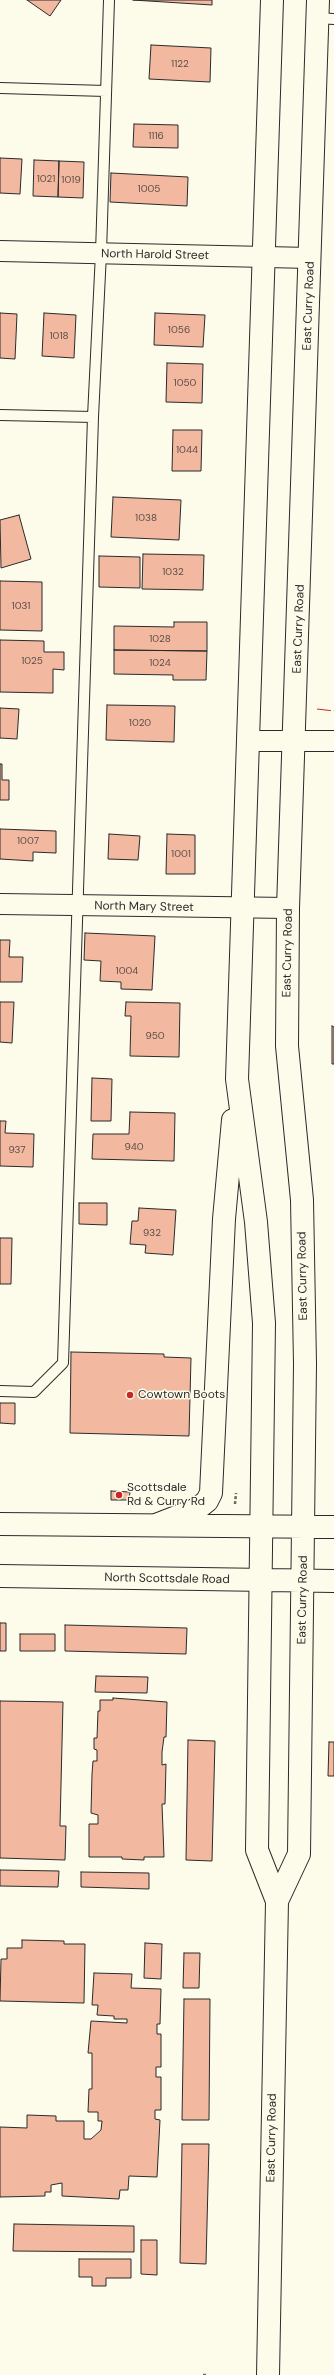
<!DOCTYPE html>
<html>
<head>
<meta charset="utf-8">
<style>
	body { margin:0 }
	canvas { display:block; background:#fdfbea }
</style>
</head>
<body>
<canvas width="334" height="2375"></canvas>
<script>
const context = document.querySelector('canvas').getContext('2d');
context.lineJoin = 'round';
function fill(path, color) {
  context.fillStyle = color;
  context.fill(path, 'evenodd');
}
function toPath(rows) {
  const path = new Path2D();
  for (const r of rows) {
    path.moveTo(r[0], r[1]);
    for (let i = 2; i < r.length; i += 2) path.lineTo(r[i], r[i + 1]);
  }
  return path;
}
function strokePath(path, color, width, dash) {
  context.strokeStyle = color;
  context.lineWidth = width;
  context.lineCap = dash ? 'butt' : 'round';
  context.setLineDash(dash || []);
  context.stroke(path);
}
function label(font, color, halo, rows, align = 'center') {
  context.font = font + ' "DM Sans",sans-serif';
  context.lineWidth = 3;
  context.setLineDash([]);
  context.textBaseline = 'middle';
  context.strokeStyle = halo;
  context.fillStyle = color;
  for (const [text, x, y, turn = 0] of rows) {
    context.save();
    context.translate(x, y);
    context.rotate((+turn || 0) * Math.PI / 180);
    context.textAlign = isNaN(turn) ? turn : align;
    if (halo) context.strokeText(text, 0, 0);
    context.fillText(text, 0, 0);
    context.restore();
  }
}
const building = toPath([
	[27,0,61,0,50,16,27,0],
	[133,0,212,0,212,5,133,0],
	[151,45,211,48,210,82,149,79,151,45],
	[134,124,178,125,178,148,133,147,134,124],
	[0,158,22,159,20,194,0,193,0,158],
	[34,160,59,161,58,197,33,196,34,160],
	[59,161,84,162,83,198,58,197,59,161],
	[111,173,188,177,187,206,110,202,111,173],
	[0,313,17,314,15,359,0,358,0,313],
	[44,313,76,315,74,358,42,356,44,313],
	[155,313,205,315,203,347,154,345,155,313],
	[167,363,203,364,202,403,166,402,167,363],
	[173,430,202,430,201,471,172,471,173,430],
	[113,497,181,500,179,540,111,537,113,497],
	[19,515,31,559,1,568,0,520,19,515],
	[143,554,204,555,203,590,142,589,143,554],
	[99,556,140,557,140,588,99,587,99,556],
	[0,581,42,582,42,631,0,630,0,581],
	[174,622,207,622,207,651,114,650,114,626,174,627,174,622],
	[0,640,44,641,44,652,64,652,64,670,53,669,53,693,0,692,0,640],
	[114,650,207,651,206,680,173,680,173,675,114,674,114,650],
	[107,705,175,706,174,742,106,740,107,705],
	[0,708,19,709,17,739,0,738,0,708],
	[0,764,2,764,2,780,9,780,9,800,0,800,0,764],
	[0,829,56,831,56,853,33,852,33,861,0,859,0,829],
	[109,834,140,836,138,860,108,859,109,834],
	[167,834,195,835,195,874,166,874,167,834],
	[85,933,155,936,152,990,121,989,121,982,100,981,101,961,84,960,85,933],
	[0,940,10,940,9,957,23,957,22,982,0,982,0,940],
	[0,1002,14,1002,12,1043,0,1042,0,1002],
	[126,1002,180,1003,179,1057,130,1056,131,1016,125,1016,126,1002],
	[332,1026,334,1027,334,1064,332,1064,332,1026],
	[92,1078,112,1079,111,1121,91,1121,92,1078],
	[130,1112,175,1113,174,1161,92,1159,93,1134,129,1134,130,1112],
	[0,1121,6,1121,5,1133,34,1134,33,1167,0,1166,0,1121],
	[79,1203,107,1203,107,1225,79,1224,79,1203],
	[139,1208,176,1210,173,1255,145,1253,146,1245,130,1244,132,1221,138,1221,139,1208],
	[0,1238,12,1238,11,1284,0,1284,0,1238],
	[71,1352,164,1354,164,1357,191,1358,189,1436,70,1433,71,1352],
	[0,1403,15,1403,15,1424,0,1423,0,1403],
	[111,1491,130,1492,129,1500,111,1500,111,1491],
	[0,1623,6,1623,6,1651,0,1651,0,1623],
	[65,1625,187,1628,186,1654,65,1651,65,1625],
	[20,1634,55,1634,55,1651,20,1651,20,1634],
	[96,1676,148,1677,147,1693,95,1692,96,1676],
	[113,1698,167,1702,166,1737,164,1737,162,1752,162,1765,166,1764,165,1804,162,1804,164,1857,144,1857,144,1860,122,1859,122,1857,89,1857,89,1824,98,1824,98,1815,91,1813,92,1774,93,1761,97,1761,97,1750,94,1749,94,1738,97,1738,98,1711,100,1711,100,1700,113,1700,113,1698],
	[0,1701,63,1702,60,1826,66,1826,65,1860,0,1858,0,1701],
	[188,1740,215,1741,212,1861,186,1860,188,1740],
	[329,1742,334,1742,334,1776,328,1776,329,1742],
	[0,1870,59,1871,58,1887,0,1886,0,1870],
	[81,1872,149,1873,149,1889,81,1887,81,1872],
	[22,1940,64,1941,64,1944,85,1944,84,2003,0,2001,1,1959,7,1959,7,1948,22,1948,22,1940],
	[145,1943,162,1944,161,1979,144,1978,145,1943],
	[184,1953,200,1953,199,1988,183,1988,184,1953],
	[94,1973,132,1974,131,1988,161,1989,160,2024,157,2024,157,2034,161,2034,161,2067,156,2067,156,2077,161,2077,161,2110,155,2110,155,2119,160,2120,157,2177,129,2176,128,2190,120,2190,119,2199,62,2196,62,2183,51,2185,51,2192,45,2192,45,2196,0,2197,0,2127,27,2128,27,2115,56,2116,56,2121,84,2121,84,2139,91,2139,101,2130,102,2121,98,2121,98,2112,88,2112,89,2089,92,2089,92,2053,88,2053,91,2021,127,2023,127,2019,114,2019,114,2016,97,2015,98,2005,92,2005,94,1973],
	[184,1999,210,1999,209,2120,182,2120,184,1999],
	[182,2144,209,2144,206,2264,180,2263,182,2144],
	[14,2224,134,2226,134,2252,13,2251,14,2224],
	[141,2240,157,2240,157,2275,141,2274,141,2240],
	[79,2259,131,2259,131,2278,106,2278,106,2286,92,2286,92,2277,79,2277,79,2259]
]);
fill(building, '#f2b8a0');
strokePath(building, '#2b2b2b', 1);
const service = toPath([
	[317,18,334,19],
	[0,88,106,91],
	[0,415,93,417],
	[0,1391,34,1392,63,1363,93,417,101,253,109,0]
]);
const minor = toPath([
	[0,251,310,258],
	[248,741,334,741],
	[0,904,288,908]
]);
const primary = toPath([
	[0,1524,334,1527],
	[156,1525,197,1509,207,1501,211,1493,224,1219,233,1120],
	[0,1576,334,1581],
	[277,1901,299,1854,305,1364,302,1200,287,1046,288,908,318,0],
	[268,2375,277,1901,257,1850,264,1323,256,1222,237,1079,272,0]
]);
strokePath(service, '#2b2b2b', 12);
strokePath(minor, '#2b2b2b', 22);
strokePath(primary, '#2b2b2b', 24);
strokePath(toPath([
	[235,1504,236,1493],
	[203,2375,208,2375]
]), '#6a6964', 2.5, [3, 2]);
strokePath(service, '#fdfbea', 10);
strokePath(minor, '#fdfbea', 20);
strokePath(primary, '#fdfbea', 22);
strokePath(toPath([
	[317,709,334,711]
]), '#c62828', 1, [14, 3, 2, 3]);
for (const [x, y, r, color] of [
	[130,1395,4,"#c62828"],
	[119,1495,4,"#c62828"]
]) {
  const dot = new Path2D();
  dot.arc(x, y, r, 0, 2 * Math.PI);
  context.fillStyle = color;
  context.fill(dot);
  strokePath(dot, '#fdfbea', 1.5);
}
label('10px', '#5d4e48', null, [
	["1122",180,64],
	["1116",156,136],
	["1021",46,179],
	["1019",71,180],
	["1005",149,189],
	["1056",179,330],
	["1018",59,336],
	["1050",185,383],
	["1044",187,450],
	["1038",146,518],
	["1032",173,572],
	["1031",21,606],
	["1028",160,639],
	["1025",32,661],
	["1024",160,663],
	["1020",140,723],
	["1007",28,841],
	["1001",181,854],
	["1004",127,971],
	["950",155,1036],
	["940",134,1147],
	["937",17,1150],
	["932",152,1233]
]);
label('12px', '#2b2b2b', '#fdfbea', [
	["North Harold Street",155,255,1],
	["East Curry Road",309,306,-88],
	["East Curry Road",299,629,-88],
	["North Mary Street",144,907,1],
	["East Curry Road",288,953,-89],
	["East Curry Road",303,1276,-91],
	["North Scottsdale Road",167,1579,1],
	["East Curry Road",303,1600,-89],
	["East Curry Road",272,2138,-89]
]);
label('12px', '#2b2b2b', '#fdfbea', [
	["Cowtown Boots",138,1395],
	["Scottsdale",127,1488],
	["Rd & Curry Rd",127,1502]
], 'left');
</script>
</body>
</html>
